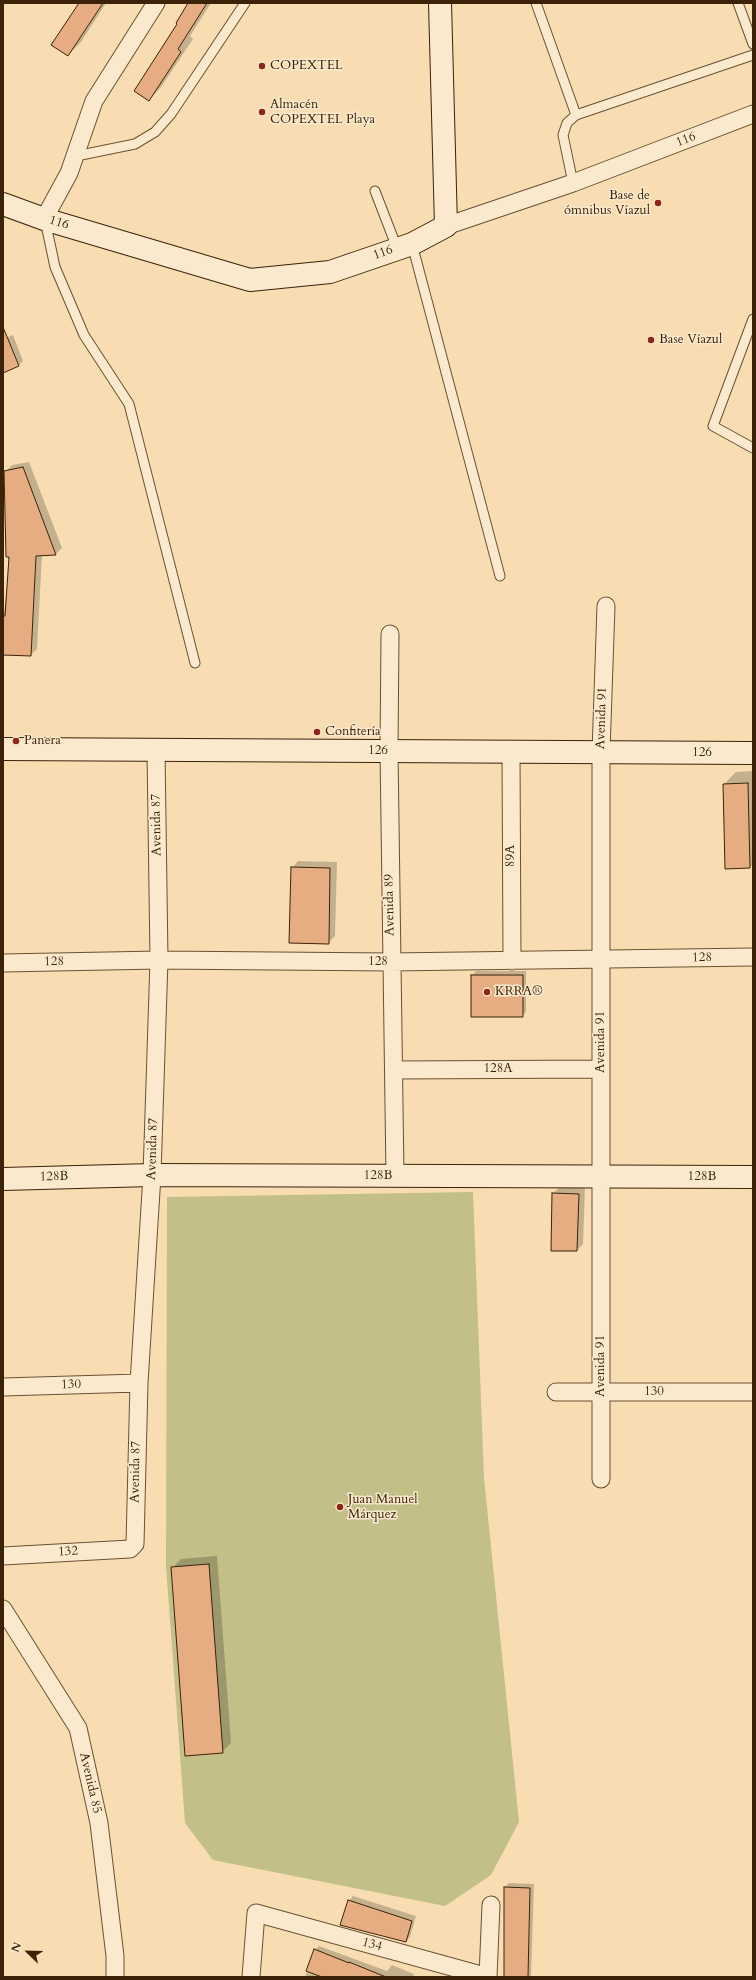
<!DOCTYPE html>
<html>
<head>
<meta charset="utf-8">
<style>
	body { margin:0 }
	#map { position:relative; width:756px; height:1980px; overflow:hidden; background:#f7ddb1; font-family:Cardo,serif }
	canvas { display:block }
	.frame { position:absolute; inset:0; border:4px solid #3b2209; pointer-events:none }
	.north { position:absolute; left:8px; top:1932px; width:40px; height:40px; -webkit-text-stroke:3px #fae9cc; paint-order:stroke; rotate:293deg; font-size:11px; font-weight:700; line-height:16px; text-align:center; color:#3b2209 }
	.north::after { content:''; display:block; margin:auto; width:14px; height:18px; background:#3b2209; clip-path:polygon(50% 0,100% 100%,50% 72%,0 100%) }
</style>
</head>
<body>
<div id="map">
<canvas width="756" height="1980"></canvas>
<div class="frame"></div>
<div class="north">N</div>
</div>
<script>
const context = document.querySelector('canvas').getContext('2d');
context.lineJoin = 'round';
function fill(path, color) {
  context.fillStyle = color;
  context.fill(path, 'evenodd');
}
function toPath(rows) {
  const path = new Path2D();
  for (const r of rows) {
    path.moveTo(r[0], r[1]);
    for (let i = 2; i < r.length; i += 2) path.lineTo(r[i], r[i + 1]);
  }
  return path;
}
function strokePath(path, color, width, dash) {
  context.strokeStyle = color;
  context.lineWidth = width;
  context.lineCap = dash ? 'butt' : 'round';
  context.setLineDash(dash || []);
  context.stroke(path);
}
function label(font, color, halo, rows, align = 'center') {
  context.font = font + ' Cardo,serif';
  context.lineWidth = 3;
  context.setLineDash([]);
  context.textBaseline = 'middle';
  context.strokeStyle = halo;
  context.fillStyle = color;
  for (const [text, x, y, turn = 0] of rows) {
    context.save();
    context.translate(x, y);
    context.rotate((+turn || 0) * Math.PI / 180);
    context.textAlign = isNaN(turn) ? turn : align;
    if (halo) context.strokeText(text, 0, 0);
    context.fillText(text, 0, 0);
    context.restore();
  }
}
fill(toPath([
	[473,1192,484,1478,519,1822,491,1875,445,1906,213,1860,185,1823,166,1566,167,1197]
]), '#c2bf88');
fill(toPath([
	[80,3,106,3,81,42,68,55],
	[189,3,211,3,190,36,193,39,161,87,149,100,179,24],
	[13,335,23,361,19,365,3,372,3,339],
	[29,462,62,548,56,554,42,555,37,649,31,655,4,616,10,556,5,472,12,465],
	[753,771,753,864,750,867,724,784,736,772],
	[298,861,337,862,335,936,328,943,292,868],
	[476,971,526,971,526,1012,522,1016,472,975],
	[560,1187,585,1187,583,1244,577,1250,553,1193],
	[217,1556,231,1743,222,1752,172,1568,181,1559],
	[509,1883,534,1884,531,1977,504,1977,506,1918,504,1918,505,1887],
	[353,1896,416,1916,410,1937,406,1941,349,1901],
	[319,1946,387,1971,392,1965,414,1974,413,1977,305,1977,315,1950]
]), '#0003');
const building = toPath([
	[79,3,103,3,68,56,51,45,79,3],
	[188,3,207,3,178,49,181,52,149,101,134,91,177,24,176,23,188,3],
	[3,327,19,366,3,373,3,327],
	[23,467,56,555,36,556,31,656,3,655,3,616,5,616,9,557,6,557,4,471,23,467],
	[748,783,750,868,725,869,723,784,748,783],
	[291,867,330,868,329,944,289,943,291,867],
	[471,975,523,975,523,1017,471,1017,471,975],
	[552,1193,579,1194,577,1251,551,1251,552,1193],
	[209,1564,223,1753,185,1756,171,1567,209,1564],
	[504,1887,530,1888,528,1977,504,1977,504,1887],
	[348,1900,412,1921,406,1942,340,1925,348,1900],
	[314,1949,349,1963,349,1962,386,1977,322,1977,306,1971,314,1949]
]);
fill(building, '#e7ad82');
strokePath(building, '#3b2209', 1);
const lane = toPath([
	[536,3,576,115],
	[738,3,753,44],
	[75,159,76,156,135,144,155,132,171,114,245,3],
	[573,183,563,135,567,123,576,115,753,55],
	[375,191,397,248],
	[45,220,55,267,84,335,129,404,195,663],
	[412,244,500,576],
	[753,319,713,426,753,448]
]);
const street = toPath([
	[44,219,69,173,94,101,156,3],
	[446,226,573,183,753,114],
	[390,634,389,751,395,1176],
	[511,752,512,961],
	[3,963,159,960,391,962,753,957],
	[394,1070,601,1069],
	[3,1387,139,1383],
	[556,1392,753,1392],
	[601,1479,601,752,606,606],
	[3,1556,130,1549,135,1544,139,1383,152,1175,159,960,156,750],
	[3,1609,78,1728,99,1823,115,1956,115,1977],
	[251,1977,256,1913,488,1977],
	[488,1977,491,1905]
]);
const secondary = toPath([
	[3,204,44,219,250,280,330,272,412,244,446,226,440,3],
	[3,749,753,753],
	[3,1179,152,1175,753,1177]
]);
strokePath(lane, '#6a5133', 11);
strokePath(street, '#6a5133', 19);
strokePath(secondary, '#3b2209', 24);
strokePath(lane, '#fae9cc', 9);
strokePath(street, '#fae9cc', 17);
strokePath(secondary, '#fae9cc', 22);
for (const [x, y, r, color] of [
	[262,66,4,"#8f2418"],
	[262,112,4,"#8f2418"],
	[658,203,4,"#8f2418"],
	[651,340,4,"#8f2418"],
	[317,732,4,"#8f2418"],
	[16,741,4,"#8f2418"],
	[487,992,4,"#8f2418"],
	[340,1507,4,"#8f2418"]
]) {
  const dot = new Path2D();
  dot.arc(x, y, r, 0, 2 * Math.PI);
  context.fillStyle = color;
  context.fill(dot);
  strokePath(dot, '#fae9cc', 1.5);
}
label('13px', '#3b2209', '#fae9cc', [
	["COPEXTEL",270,66],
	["Almacén",270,105],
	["COPEXTEL Playa",270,120],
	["Base de",650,196,"right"],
	["ómnibus Víazul",650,211,"right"],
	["Base Víazul",659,340],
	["Confitería",325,732],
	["Panera",24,741],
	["KRRA®",495,992],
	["Juan Manuel",348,1500],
	["Márquez",348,1515]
], 'left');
label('13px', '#3b2209', '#fae9cc', [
	["116",686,140,-21],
	["116",59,223,17],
	["116",383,253,-20],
	["Avenida 91",602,718,-88],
	["126",378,751],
	["126",702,753],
	["Avenida 87",157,825,-91],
	["89A",511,856,-90],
	["Avenida 89",390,905,-91],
	["128",702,958,-1],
	["128",54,962,-1],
	["128",378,962],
	["Avenida 91",601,1042,-90],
	["128A",498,1069],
	["Avenida 87",153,1149,-88],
	["128B",378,1176],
	["128B",54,1177,-1],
	["128B",702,1177],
	["Avenida 91",601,1366,-90],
	["130",71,1385,-1],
	["130",654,1392],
	["Avenida 87",136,1472,-89],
	["132",68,1552,-3],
	["Avenida 85",90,1783,77],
	["134",372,1945,15]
]);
</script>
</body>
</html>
